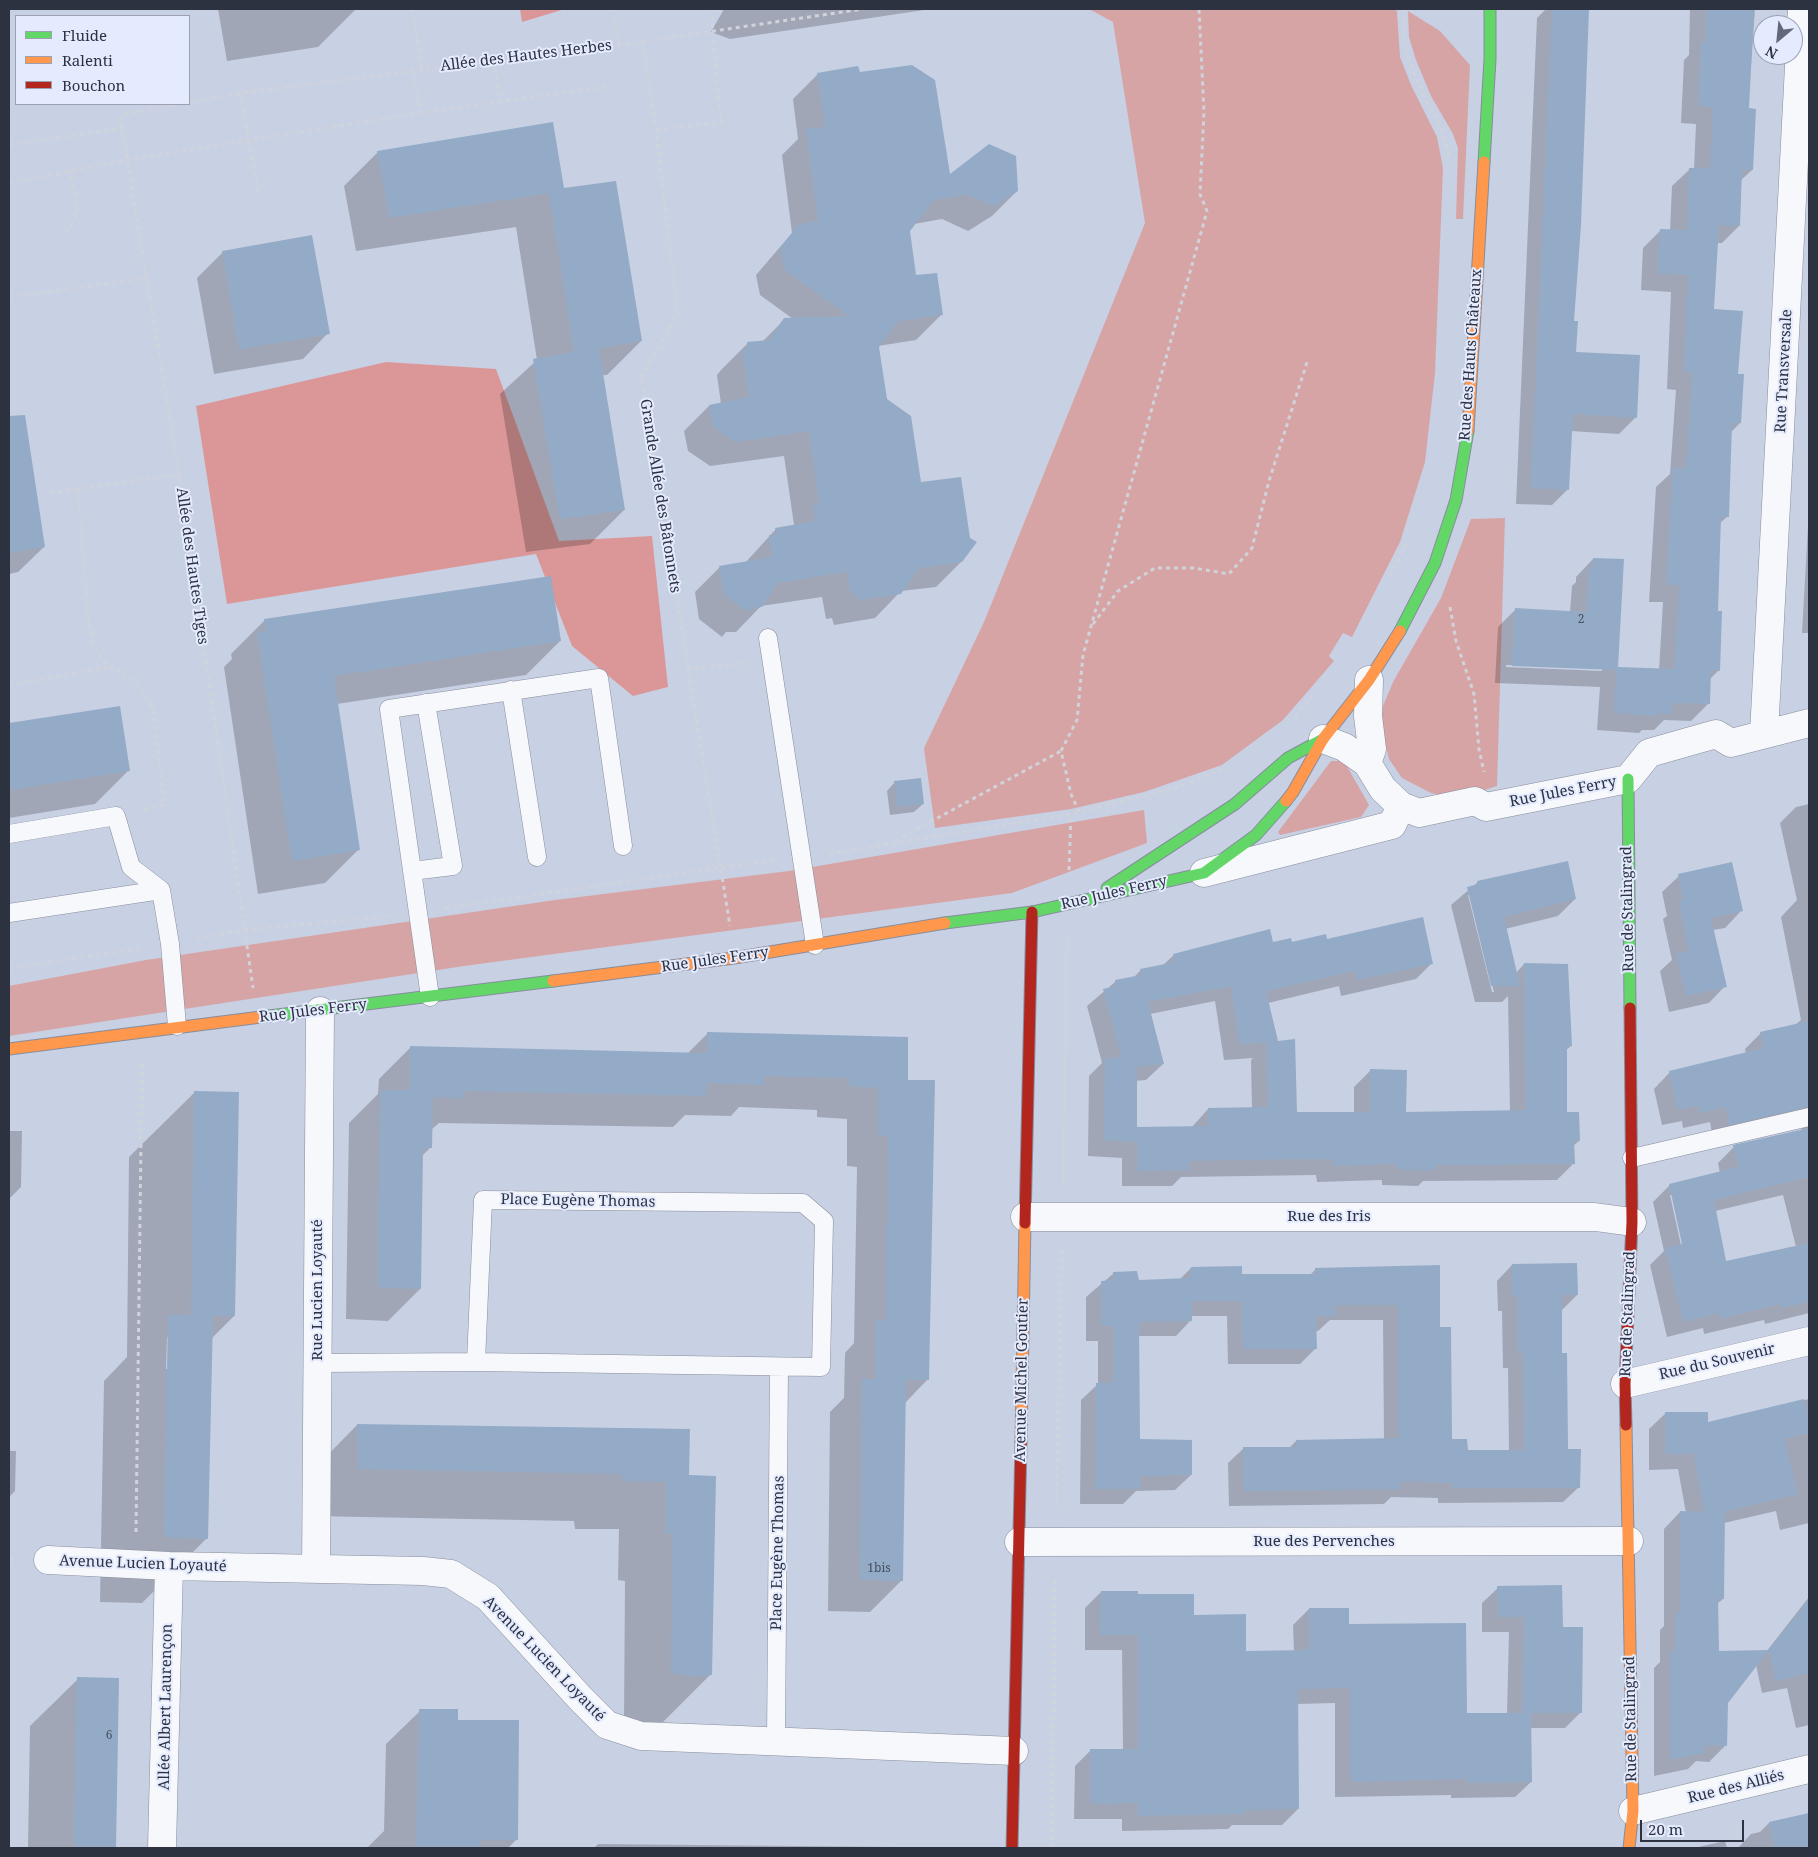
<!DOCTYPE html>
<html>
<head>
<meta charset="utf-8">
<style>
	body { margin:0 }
	#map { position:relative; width:1818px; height:1857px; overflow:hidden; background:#c8d0e4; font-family:"Noto Serif",serif }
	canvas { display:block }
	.frame { position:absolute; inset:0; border:10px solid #2d3241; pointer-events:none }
	.legend { position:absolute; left:15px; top:15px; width:175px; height:90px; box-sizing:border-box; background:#e4ebff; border:1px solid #9ba1b3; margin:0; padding:6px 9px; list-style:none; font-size:15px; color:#2d3241 }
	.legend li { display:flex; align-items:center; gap:10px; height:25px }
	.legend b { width:25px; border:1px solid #9ba1b3 }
	.north { position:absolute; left:1753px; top:15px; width:50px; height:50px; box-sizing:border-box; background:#e4ebff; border:1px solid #9ba1b3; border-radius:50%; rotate:208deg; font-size:14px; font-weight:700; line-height:20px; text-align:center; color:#2d3241 }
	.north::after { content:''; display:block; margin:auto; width:18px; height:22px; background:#63697a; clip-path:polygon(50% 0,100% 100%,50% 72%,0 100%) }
	.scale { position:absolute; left:1640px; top:1820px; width:104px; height:22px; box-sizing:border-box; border:2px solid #2d3241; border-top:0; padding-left:6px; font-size:15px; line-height:18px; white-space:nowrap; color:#2d3241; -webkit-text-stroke:4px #e4ebff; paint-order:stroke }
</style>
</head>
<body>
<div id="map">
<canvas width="1818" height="1857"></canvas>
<div class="frame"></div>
<ul class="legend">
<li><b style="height:6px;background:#63d668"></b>Fluide</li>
<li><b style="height:6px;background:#ff974d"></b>Ralenti</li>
<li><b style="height:6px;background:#b3261e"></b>Bouchon</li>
</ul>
<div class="north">N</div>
<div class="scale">20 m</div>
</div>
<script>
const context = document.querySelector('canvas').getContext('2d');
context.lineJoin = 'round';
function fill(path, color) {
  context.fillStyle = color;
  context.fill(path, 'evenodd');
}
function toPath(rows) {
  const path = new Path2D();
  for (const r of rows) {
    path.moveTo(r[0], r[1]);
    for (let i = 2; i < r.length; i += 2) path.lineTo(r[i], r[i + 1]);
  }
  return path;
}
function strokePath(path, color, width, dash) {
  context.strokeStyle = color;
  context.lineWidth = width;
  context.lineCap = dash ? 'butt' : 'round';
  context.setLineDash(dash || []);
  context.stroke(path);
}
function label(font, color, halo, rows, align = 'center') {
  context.font = font + ' "Noto Serif",serif';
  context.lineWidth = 4;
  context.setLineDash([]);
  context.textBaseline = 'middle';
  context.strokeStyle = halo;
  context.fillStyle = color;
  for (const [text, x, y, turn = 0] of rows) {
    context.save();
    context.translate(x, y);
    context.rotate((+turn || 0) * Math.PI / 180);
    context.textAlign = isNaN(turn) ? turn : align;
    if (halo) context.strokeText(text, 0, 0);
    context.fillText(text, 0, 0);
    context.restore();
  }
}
fill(toPath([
	[1089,9,1393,9,1397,11,1400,57,1411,85,1437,137,1443,168,1435,373,1425,462,1400,542,1352,637,1343,633,1329,656,1334,661,1283,720,1222,765,1144,792,1071,809,935,828,924,748,984,622,1145,223,1113,22],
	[1408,11,1440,31,1470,65,1463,219,1456,219,1458,148,1453,134,1431,96,1416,60,1409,37],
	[1505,518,1497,786,1471,794,1451,797,1431,793,1402,778,1389,759,1381,724,1383,706,1393,682,1441,598,1471,519],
	[1331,761,1344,761,1369,805,1361,817,1280,835,1278,832],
	[1144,810,1147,843,1012,893,464,966,9,1036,9,986,146,960,555,900,789,871]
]), '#d7a4a5');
fill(toPath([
	[520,9,565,9,522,22],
	[386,362,496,369,559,541,652,536,668,687,633,696,572,646,536,554,227,604,196,406]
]), '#db9797');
fill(toPath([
	[218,9,356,9,318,47,227,61],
	[724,9,931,9,730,39,711,32],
	[1546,9,1588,9,1579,225,1573,322,1574,353,1635,418,1619,434,1570,431,1568,489,1552,505,1516,504,1537,18],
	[1690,9,1755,9,1748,109,1752,170,1740,181,1739,226,1722,243,1717,243,1713,310,1737,375,1740,423,1731,432,1728,516,1719,524,1717,612,1719,670,1709,680,1708,704,1691,721,1664,720,1654,730,1642,730,1639,733,1597,730,1600,687,1495,683,1498,627,1516,609,1570,612,1572,586,1576,582,1576,577,1593,559,1617,668,1659,670,1663,602,1649,602,1656,487,1670,474,1676,390,1667,389,1671,292,1641,290,1643,248,1661,230,1670,231,1672,186,1690,169,1694,169,1696,124,1681,123,1684,60,1689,55],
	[1506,665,1602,668,1602,671,1506,667],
	[859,73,949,176,1017,191,992,216,968,231,942,219,914,224,908,231,915,277,941,315,916,340,878,346,886,400,920,483,961,562,936,587,901,591,875,618,834,625,832,618,826,619,822,597,761,606,736,632,726,632,722,637,699,619,695,592,720,567,745,563,776,529,794,525,784,456,710,466,688,451,684,431,709,406,721,404,717,375,722,369,748,343,762,342,785,319,793,319,760,295,756,275,792,233,782,155,798,139,793,99,818,74],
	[378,152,563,190,641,341,607,375,602,375,624,510,590,544,526,552,500,394,537,360,516,227,356,251,344,186],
	[223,252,328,333,303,359,214,374,197,278],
	[30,456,44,547,18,572,9,574,9,459],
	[1809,508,1809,633,1802,633],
	[265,620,560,641,526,675,337,704,359,849,325,883,258,894,224,667,232,659,231,654],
	[119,707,129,770,95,804,9,818,9,724],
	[895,782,923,804,914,812,890,815,887,791],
	[1809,804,1809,1313,1765,1324,1764,1320,1704,1334,1703,1328,1667,1337,1650,1265,1664,1251,1653,1202,1670,1185,1720,1173,1718,1163,1734,1147,1802,1131,1801,1126,1713,1140,1710,1122,1683,1128,1682,1121,1662,1125,1654,1089,1670,1072,1746,1054,1745,1049,1761,1033,1795,1025,1801,1020,1781,917,1797,900,1780,823,1796,807],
	[1670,1195,1673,1195,1684,1250,1682,1250],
	[1783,1195,1796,1247,1725,1262,1715,1211],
	[1679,876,1741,911,1725,928,1713,930,1725,986,1709,1003,1669,1012,1660,971,1672,960,1663,919,1667,916,1662,892],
	[1478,882,1575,899,1558,916,1505,929,1516,973,1524,964,1571,1046,1565,1051,1565,1113,1579,1141,1573,1146,1573,1164,1557,1180,1423,1181,1418,1186,1382,1185,1382,1180,1317,1182,1316,1175,1181,1177,1172,1186,1122,1186,1122,1158,1088,1156,1089,1076,1102,1063,1087,1006,1115,982,1133,978,1141,970,1163,965,1174,955,1272,943,1326,941,1432,963,1416,979,1341,996,1339,986,1268,1003,1296,1114,1354,1113,1354,1087,1370,1071,1405,1113,1510,1112,1508,996,1502,1002,1475,1002,1451,905],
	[1468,895,1471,895,1494,992,1492,992],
	[1215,1001,1224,1060,1253,1058,1251,1060,1252,1109,1208,1109,1192,1127,1136,1128,1135,1081,1146,1080,1163,1064,1150,1014],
	[707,1034,906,1081,927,1380,905,1403,902,1580,870,1612,828,1611,830,1412,844,1398,845,1353,854,1343,857,1167,847,1166,847,1119,817,1117,817,1110,739,1107,731,1116,685,1115,673,1127,439,1123,431,1130,431,1147,421,1157,420,1289,388,1321,346,1319,349,1123,378,1094,379,1079,411,1047,687,1054],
	[194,1093,234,1316,212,1338,207,1538,142,1603,100,1602,104,1381,127,1357,129,1157],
	[169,1335,169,1369,166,1369,167,1338],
	[9,1131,22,1131,21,1187,9,1199],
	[1512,1265,1577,1295,1561,1311,1561,1354,1567,1451,1579,1487,1563,1502,1438,1503,1438,1498,1391,1497,1384,1504,1229,1506,1228,1463,1244,1448,1289,1448,1296,1441,1384,1440,1383,1320,1330,1320,1318,1331,1315,1331,1316,1348,1300,1364,1228,1364,1227,1316,1191,1316,1191,1320,1176,1336,1138,1336,1139,1441,1191,1475,1175,1490,1136,1491,1123,1504,1080,1504,1081,1400,1098,1384,1098,1341,1086,1341,1086,1297,1114,1273,1138,1282,1179,1280,1191,1268,1241,1275,1310,1275,1316,1269,1439,1267,1439,1328,1451,1440,1466,1451,1509,1451,1508,1368,1503,1368,1502,1311,1498,1311,1497,1281],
	[1809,1399,1809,1523,1780,1530,1776,1511,1724,1523,1723,1599,1717,1604,1717,1653,1766,1652,1809,1597,1809,1725,1796,1728,1787,1688,1762,1693,1756,1665,1726,1702,1725,1746,1709,1762,1696,1761,1688,1769,1654,1776,1654,1668,1660,1662,1660,1630,1664,1626,1664,1529,1680,1512,1686,1513,1678,1469,1649,1470,1649,1429,1666,1413,1707,1423],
	[357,1425,688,1476,711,1674,663,1722,641,1723,624,1720,625,1581,618,1580,619,1529,575,1529,574,1521,310,1516,310,1473],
	[9,1451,16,1451,15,1491,9,1497],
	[1498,1588,1561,1628,1581,1712,1565,1728,1530,1728,1531,1782,1515,1797,1451,1798,1451,1795,1335,1797,1335,1703,1297,1704,1298,1809,1282,1825,1232,1825,1228,1829,1122,1831,1122,1819,1074,1819,1075,1766,1091,1750,1123,1750,1122,1650,1085,1650,1085,1608,1101,1592,1137,1595,1193,1616,1244,1652,1294,1652,1293,1625,1309,1609,1348,1625,1466,1714,1507,1714,1509,1632,1482,1632,1482,1603],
	[78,1679,118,1680,115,1848,28,1848,30,1726],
	[420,1711,456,1721,517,1839,508,1848,367,1848,384,1831,386,1744],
	[1809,1815,1809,1848,1738,1848,1751,1834,1760,1832,1769,1823],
	[1725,1841,1727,1848,1694,1848],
	[598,1844,895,1847,594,1848]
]), '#0003');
fill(toPath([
	[1552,9,1589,9,1581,225,1574,321,1578,321,1576,352,1640,355,1637,418,1573,414,1569,490,1531,488],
	[1707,9,1754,9,1749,108,1756,109,1753,170,1742,170,1740,226,1719,225,1717,259,1714,309,1743,311,1738,374,1744,374,1741,423,1732,423,1729,517,1721,516,1718,611,1722,611,1720,671,1711,670,1710,704,1673,703,1672,714,1658,713,1658,716,1614,713,1616,670,1512,666,1515,608,1586,612,1589,567,1592,568,1593,558,1624,559,1618,667,1675,669,1679,585,1666,585,1673,468,1686,468,1693,373,1684,372,1688,275,1657,273,1660,229,1687,230,1689,168,1710,168,1713,107,1698,106,1701,41,1706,42],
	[912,65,935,80,950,174,989,144,1016,156,1018,191,994,206,967,195,934,200,910,231,916,275,937,273,943,315,898,321,879,347,887,399,911,416,921,482,961,477,970,538,977,542,962,562,919,568,901,594,858,600,857,594,851,594,847,572,778,583,762,607,752,608,747,612,724,594,719,566,772,557,769,535,777,535,775,528,815,521,813,504,819,503,809,431,735,442,712,426,709,405,749,397,742,349,748,349,747,342,769,340,784,318,849,316,785,270,780,248,799,224,818,221,806,129,825,127,817,73,858,66,860,72],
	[553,122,564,188,616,181,642,341,599,348,625,510,560,519,533,359,574,352,549,193,389,218,377,151],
	[312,235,330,334,239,349,222,251],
	[25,415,45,547,9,553,9,416],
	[551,576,561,641,334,676,360,850,292,861,257,632,266,631,264,619],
	[120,706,130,771,9,790,9,723],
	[921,778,924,804,897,807,894,781],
	[1568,861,1576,899,1504,917,1520,986,1491,986,1467,887,1478,884,1477,881],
	[1732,862,1743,911,1711,918,1727,987,1686,996,1676,954,1689,951,1679,902,1683,900,1678,874],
	[1423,917,1433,964,1357,980,1355,971,1266,991,1278,1041,1295,1039,1297,1112,1369,1112,1370,1069,1407,1070,1406,1112,1526,1110,1524,963,1568,964,1572,1046,1567,1046,1567,1112,1579,1112,1580,1141,1574,1141,1575,1164,1436,1165,1436,1170,1416,1170,1397,1169,1397,1164,1332,1166,1332,1159,1226,1160,1189,1161,1189,1170,1137,1171,1137,1142,1104,1140,1105,1059,1121,1057,1103,989,1116,986,1115,980,1141,975,1140,969,1175,962,1173,954,1270,929,1273,942,1291,938,1292,942,1326,934,1327,939],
	[1231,986,1240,1045,1272,1042,1266,1042,1268,1107,1208,1108,1208,1126,1137,1127,1137,1067,1164,1064,1148,1002],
	[1809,1021,1809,1107,1729,1125,1726,1107,1699,1113,1698,1105,1678,1110,1669,1071,1764,1048,1760,1032],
	[707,1032,908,1037,908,1080,935,1080,929,1380,906,1380,903,1581,860,1580,862,1379,876,1379,876,1320,886,1320,888,1136,878,1135,878,1088,848,1086,849,1078,764,1076,764,1085,706,1083,706,1096,464,1091,465,1098,433,1097,432,1148,423,1148,421,1289,377,1287,381,1090,409,1090,410,1046,707,1053],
	[194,1091,239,1092,235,1316,213,1316,208,1539,164,1537,168,1315,191,1315],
	[1809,1128,1809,1177,1714,1200,1726,1261,1809,1243,1809,1302,1781,1308,1780,1304,1720,1319,1719,1313,1683,1322,1665,1248,1682,1244,1669,1184,1738,1167,1733,1145],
	[1577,1263,1578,1295,1562,1295,1562,1353,1567,1353,1568,1449,1581,1449,1580,1488,1453,1488,1453,1483,1400,1481,1400,1489,1244,1491,1243,1447,1296,1447,1296,1440,1399,1438,1399,1380,1398,1305,1335,1305,1335,1316,1316,1316,1317,1349,1243,1349,1242,1301,1192,1301,1192,1321,1139,1322,1140,1439,1192,1440,1192,1475,1140,1476,1140,1489,1095,1489,1096,1383,1113,1383,1113,1326,1101,1326,1101,1281,1113,1280,1113,1272,1137,1271,1139,1280,1190,1278,1191,1267,1242,1266,1242,1274,1315,1274,1315,1268,1440,1265,1440,1327,1451,1327,1452,1439,1467,1439,1468,1450,1524,1450,1523,1353,1518,1353,1517,1296,1513,1296,1512,1264],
	[1804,1399,1809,1420,1809,1433,1784,1439,1798,1494,1722,1512,1725,1512,1724,1599,1718,1599,1719,1651,1769,1650,1728,1703,1727,1746,1705,1745,1705,1753,1670,1760,1670,1651,1676,1651,1676,1612,1680,1612,1680,1511,1704,1512,1694,1454,1665,1454,1665,1412,1708,1412,1708,1422],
	[357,1424,690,1429,689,1475,716,1476,712,1675,689,1676,671,1673,672,1534,665,1533,666,1482,622,1481,622,1474,358,1469],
	[1562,1585,1563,1627,1583,1627,1582,1713,1531,1713,1532,1782,1467,1783,1467,1779,1351,1782,1350,1688,1298,1689,1299,1809,1246,1810,1245,1814,1138,1816,1138,1803,1090,1804,1090,1749,1138,1749,1138,1635,1100,1635,1101,1591,1138,1591,1138,1594,1194,1594,1194,1615,1246,1614,1246,1651,1309,1650,1309,1608,1349,1608,1349,1624,1466,1623,1467,1713,1522,1713,1524,1617,1497,1617,1497,1586],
	[1809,1599,1809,1673,1776,1681,1769,1650],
	[77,1677,119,1678,116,1848,74,1848],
	[419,1709,458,1709,458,1720,519,1720,518,1840,480,1840,480,1848,416,1848],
	[1809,1813,1809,1848,1775,1848,1769,1822]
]), '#93abc6');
const lane = toPath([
	[768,638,815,945],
	[511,690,537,857],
	[9,834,116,816,131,867,161,890,170,944,177,1026],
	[412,871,453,866,426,703],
	[9,913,161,890],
	[430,997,389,709,599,678,623,846],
	[1632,1158,1809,1117],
	[318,1363,476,1362,821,1367,824,1221,803,1203,483,1200,476,1362],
	[776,1740,779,1367]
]);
const street = toPath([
	[1764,734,1802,9],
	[1323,739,1344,747,1367,763,1383,789,1401,806,1419,813,1475,801,1486,807,1628,779,1649,753,1716,734,1731,743,1809,723],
	[1367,763,1372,749,1368,716,1369,680],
	[1204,873,1392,825,1401,806],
	[1025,1217,1595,1217,1632,1222],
	[1625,1384,1809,1341],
	[1019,1542,1629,1541],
	[48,1560,169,1566,423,1571,451,1574,488,1597,580,1698,607,1725,641,1736,1014,1751],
	[316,1569,320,1011],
	[1633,1811,1809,1769],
	[162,1848,169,1566]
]);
const fast = toPath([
	[1484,162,1490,59,1490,9],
	[1400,631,1435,563,1456,500,1468,431],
	[1628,779,1630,1008],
	[1107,888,1235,804,1288,758,1323,739],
	[945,923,1032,912,1204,873,1256,835,1286,801],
	[261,1017,553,981]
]);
const slow = toPath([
	[1468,431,1484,162],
	[1286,801,1293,792,1323,739,1369,680,1400,631],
	[553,981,734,958,945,923],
	[9,1049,261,1017],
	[1626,1425,1633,1811,1629,1848],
	[1021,1442,1025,1223]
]);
const jam = toPath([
	[1025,1223,1032,912],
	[1626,1425,1625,1384,1632,1222,1630,1008],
	[1012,1848,1021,1442]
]);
strokePath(lane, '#878d9c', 19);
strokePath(street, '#878d9c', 29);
strokePath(fast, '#878d9c', 13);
strokePath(slow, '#878d9c', 13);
strokePath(jam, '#878d9c', 13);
strokePath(toPath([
	[412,9,422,70],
	[613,9,619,45],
	[1404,9,1403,29,1408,57,1422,92,1442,128,1450,160],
	[643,41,656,130,678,315,641,377,730,926],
	[494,60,500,103],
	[413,71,420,113],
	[240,93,259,197],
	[189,103,240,93,619,45,863,9],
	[183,104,120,115,179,474,253,988],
	[656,130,721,122,712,30,713,9],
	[9,145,122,128],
	[9,183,126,160,420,113,611,86],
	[66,232,74,221,78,207,71,177,72,170],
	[9,297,148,278],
	[78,489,89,624,94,646,102,660,110,667,121,671,142,689,153,709,164,805,142,810],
	[50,493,179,474],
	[1390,576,1407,541],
	[1450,607,1456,641,1474,694,1479,749,1484,772],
	[1093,624,1118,591,1155,568,1194,568,1229,574,1252,548,1269,481,1307,362],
	[687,669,746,663],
	[9,685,109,667],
	[1295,716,1316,692],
	[1079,812,1071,794,1061,751,1077,720,1083,655,1207,211,1200,194,1204,112,1199,9],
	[895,841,1061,751],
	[829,854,1071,814,1181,786,1225,768],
	[1069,870,1071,814],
	[445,908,775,860],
	[197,939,244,930,392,916],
	[9,968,144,948],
	[1063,1185,1067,936],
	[1056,1510,1062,1249],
	[136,1532,142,1063],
	[9,1559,17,1559],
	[1052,1848,1055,1574]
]), '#d0d3d9', 3, [4, 4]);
strokePath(lane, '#f7f8fb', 18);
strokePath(street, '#f7f8fb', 28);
strokePath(fast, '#63d668', 11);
strokePath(slow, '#ff974d', 11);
strokePath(jam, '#b3261e', 11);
label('12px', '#465062', null, [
	["2",1581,620],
	["1bis",879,1569],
	["6",109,1736]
]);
label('15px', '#2d3241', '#e4ebff', [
	["Allée des Hautes Herbes",526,56,-7],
	["Rue des Hauts Châteaux",1471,355,-86],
	["Rue Transversale",1784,371,-87],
	["Grande Allée des Bâtonnets",660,496,81],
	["Allée des Hautes Tiges",192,566,82],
	["Rue Jules Ferry",1563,792,-11],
	["Rue Jules Ferry",1114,893,-13],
	["Rue de Stalingrad",1628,909,-91],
	["Rue Jules Ferry",715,960,-8],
	["Rue Jules Ferry",313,1011,-7],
	["Place Eugène Thomas",578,1201,1],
	["Rue des Iris",1329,1217],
	["Rue Lucien Loyauté",318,1290,-90],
	["Rue de Stalingrad",1628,1314,-88],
	["Rue du Souvenir",1717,1362,-13],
	["Avenue Michel Goutier",1022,1380,-89],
	["Rue des Pervenches",1324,1542],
	["Place Eugène Thomas",778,1553,-89],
	["Avenue Lucien Loyauté",143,1564,2],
	["Avenue Lucien Loyauté",544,1659,46],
	["Allée Albert Laurençon",166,1707,-89],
	["Rue de Stalingrad",1631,1719,-91],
	["Rue des Alliés",1736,1787,-14]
]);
</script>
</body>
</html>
